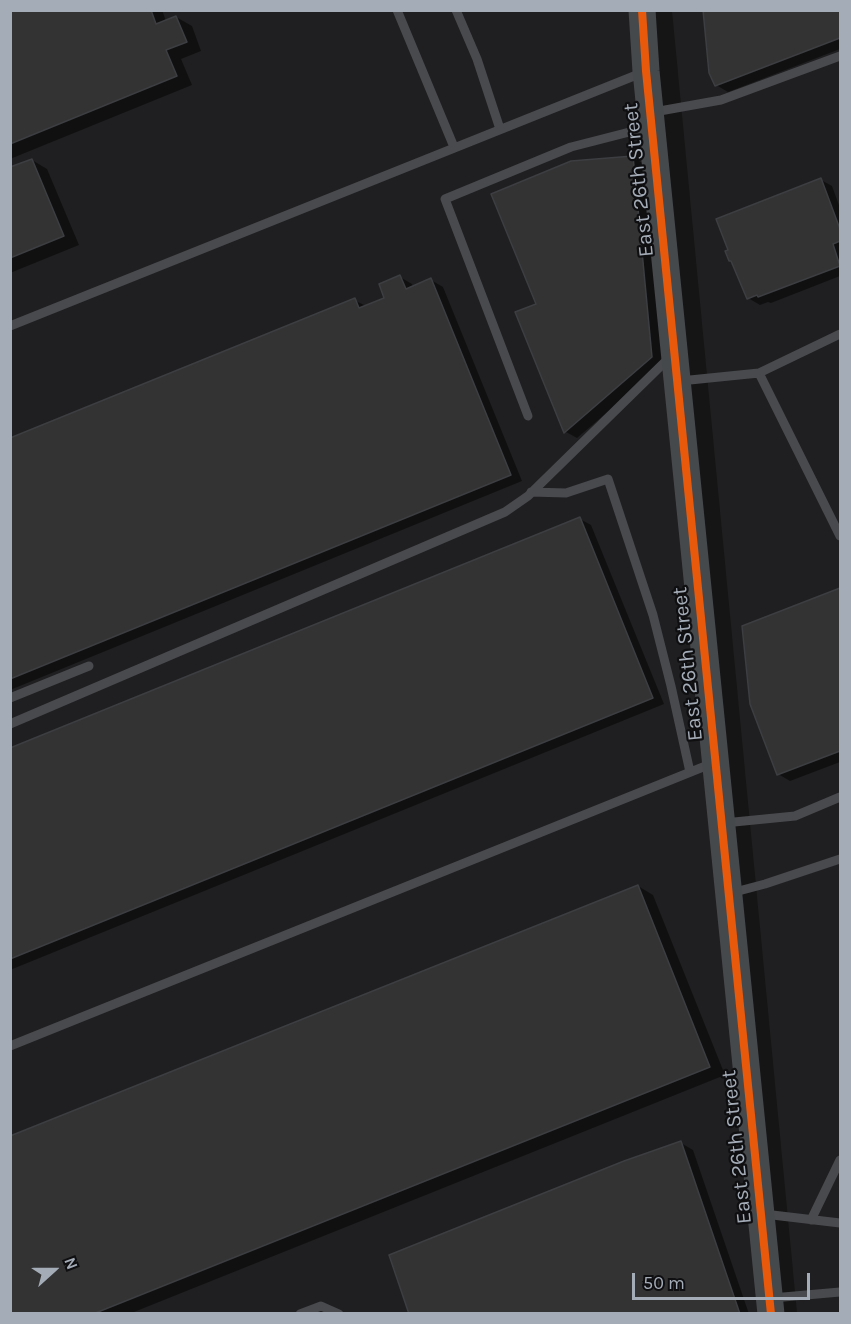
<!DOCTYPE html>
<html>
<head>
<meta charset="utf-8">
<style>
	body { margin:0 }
	#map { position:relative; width:851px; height:1324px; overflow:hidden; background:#151515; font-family:Karla,sans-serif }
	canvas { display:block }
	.frame { position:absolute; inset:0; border:12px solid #a4acb7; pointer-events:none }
	.north { position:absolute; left:24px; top:1240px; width:60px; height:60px; -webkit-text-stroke:4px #0f0f11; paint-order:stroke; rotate:69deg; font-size:16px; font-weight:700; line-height:24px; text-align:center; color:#a4acb7 }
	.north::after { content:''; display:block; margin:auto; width:21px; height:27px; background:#a4acb7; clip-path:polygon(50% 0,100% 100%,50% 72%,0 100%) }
	.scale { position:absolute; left:632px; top:1273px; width:178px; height:27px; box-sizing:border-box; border:3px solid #a4acb7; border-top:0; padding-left:8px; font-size:18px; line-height:21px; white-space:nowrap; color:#a4acb7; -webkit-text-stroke:4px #0f0f11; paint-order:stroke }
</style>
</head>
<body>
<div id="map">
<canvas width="851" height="1324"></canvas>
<div class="frame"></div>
<div class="north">N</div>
<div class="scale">50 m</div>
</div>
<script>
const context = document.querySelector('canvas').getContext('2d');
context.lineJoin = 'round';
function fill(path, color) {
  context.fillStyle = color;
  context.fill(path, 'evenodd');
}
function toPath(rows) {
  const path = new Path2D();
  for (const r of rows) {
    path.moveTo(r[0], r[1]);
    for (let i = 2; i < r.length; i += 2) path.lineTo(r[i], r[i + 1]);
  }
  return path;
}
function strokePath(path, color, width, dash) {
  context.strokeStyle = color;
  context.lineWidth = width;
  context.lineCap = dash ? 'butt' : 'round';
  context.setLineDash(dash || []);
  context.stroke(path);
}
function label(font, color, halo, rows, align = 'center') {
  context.font = font + ' Karla,sans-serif';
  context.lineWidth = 4.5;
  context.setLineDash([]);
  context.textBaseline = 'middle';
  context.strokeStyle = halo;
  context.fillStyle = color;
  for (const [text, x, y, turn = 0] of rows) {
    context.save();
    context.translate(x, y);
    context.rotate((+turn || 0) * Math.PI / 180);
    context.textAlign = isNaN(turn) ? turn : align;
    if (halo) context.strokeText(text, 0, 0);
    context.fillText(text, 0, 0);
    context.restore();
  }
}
fill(toPath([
	[10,11,639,11,759,1313,11,1313],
	[672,11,840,11,840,1313,797,1313]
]), '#1f1f21');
fill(toPath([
	[10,10,162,10,166,21,176,17,192,26,201,51,181,59,192,85,10,159],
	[705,10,840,10,840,49,728,92,716,85],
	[633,158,645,164,664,364,577,438,566,432,517,313,538,305],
	[32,160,47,169,79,245,10,273,10,169],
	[821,180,832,186,840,208,840,276,771,303,768,302,760,305,748,298],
	[400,277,412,284,413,287,431,280,443,287,522,481,10,690,10,440,354,300,366,306,386,299],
	[580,519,591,525,664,704,10,970,10,750],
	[840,590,840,762,790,781,778,774,744,627],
	[638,886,653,895,725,1075,129,1314,10,1314],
	[681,1143,693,1150,749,1314,411,1314]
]), '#0007');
const building = toPath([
	[10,10,151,10,156,24,176,16,187,42,166,50,177,76,10,144,10,10],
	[703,10,840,10,840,38,715,86,709,73,703,10],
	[633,156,652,357,564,433,515,312,536,304,491,194,571,161,633,156],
	[32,159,64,236,10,258,10,167,32,159],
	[821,178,840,229,840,241,833,244,840,266,758,297,757,295,747,299,731,261,729,261,725,251,728,250,716,219,821,178],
	[400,275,406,289,431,278,511,475,10,679,10,438,355,298,359,308,384,298,379,284,400,275],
	[580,517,653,698,10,959,10,748,580,517],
	[840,588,840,751,777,775,750,704,742,626,840,588],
	[638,885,710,1067,93,1314,10,1314,10,1136,638,885],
	[681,1141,740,1314,409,1314,389,1255,624,1161,681,1141]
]);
fill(building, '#333334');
strokePath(building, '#3d3e41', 1.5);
strokePath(toPath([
	[397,10,454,147],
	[456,10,477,59,500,129],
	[654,112,721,100,840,56],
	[10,326,644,72],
	[759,373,840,536],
	[680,381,759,373,840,334],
	[528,416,445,199,571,147,649,127],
	[531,492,566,493,608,479,653,615,671,686,690,772],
	[10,698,89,666],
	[10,724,505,512,528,496,671,356],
	[724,823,795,816,840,797],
	[731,893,765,884,840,859],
	[10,1046,713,763],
	[764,1214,840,1223],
	[811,1220,840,1160],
	[772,1298,840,1292],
	[300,1314,321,1306,339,1314]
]), '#494a4e', 9);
strokePath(toPath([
	[642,10,646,71,771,1314]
]), '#46494c', 27);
strokePath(toPath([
	[642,10,646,71,771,1314]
]), '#e8590c', 8);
label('21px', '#a4acb7', '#0f0f11', [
	["East 26th Street",639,180,-96],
	["East 26th Street",688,664,-96],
	["East 26th Street",737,1147,-96]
]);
</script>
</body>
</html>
